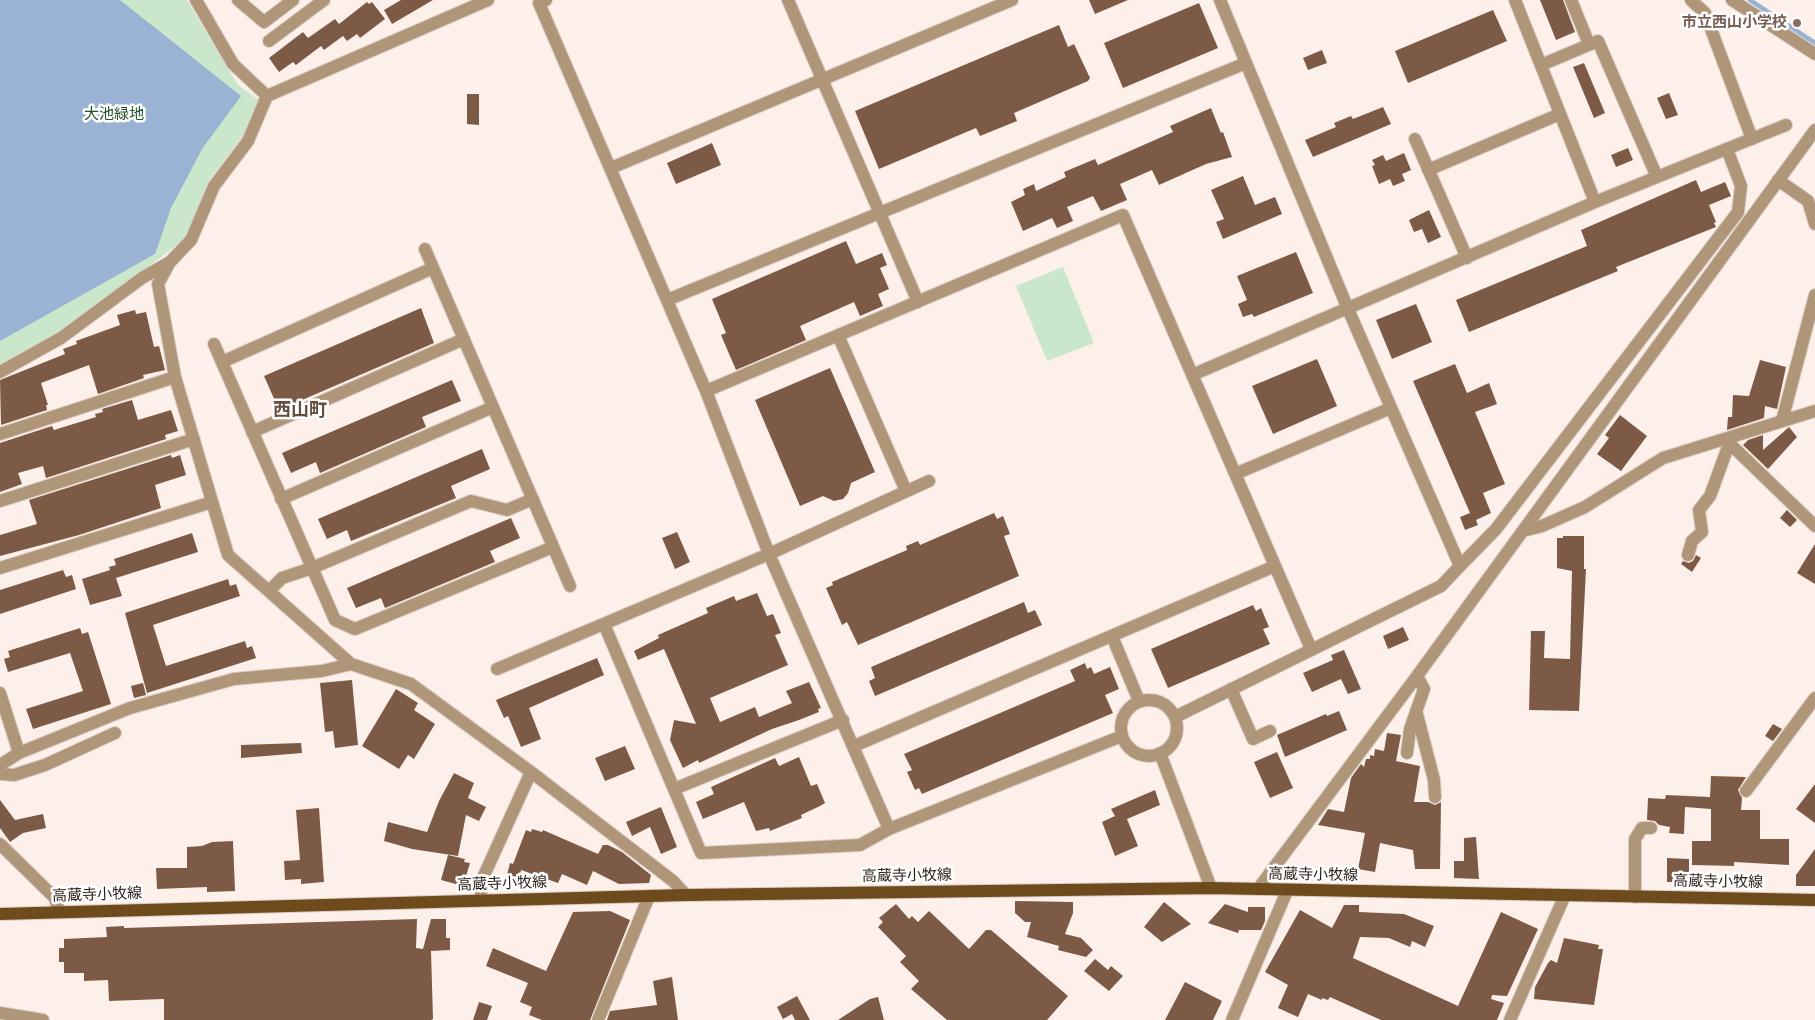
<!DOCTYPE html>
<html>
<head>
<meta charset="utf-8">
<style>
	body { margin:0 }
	canvas { display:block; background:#fdf0ea }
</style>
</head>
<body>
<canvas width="1815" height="1020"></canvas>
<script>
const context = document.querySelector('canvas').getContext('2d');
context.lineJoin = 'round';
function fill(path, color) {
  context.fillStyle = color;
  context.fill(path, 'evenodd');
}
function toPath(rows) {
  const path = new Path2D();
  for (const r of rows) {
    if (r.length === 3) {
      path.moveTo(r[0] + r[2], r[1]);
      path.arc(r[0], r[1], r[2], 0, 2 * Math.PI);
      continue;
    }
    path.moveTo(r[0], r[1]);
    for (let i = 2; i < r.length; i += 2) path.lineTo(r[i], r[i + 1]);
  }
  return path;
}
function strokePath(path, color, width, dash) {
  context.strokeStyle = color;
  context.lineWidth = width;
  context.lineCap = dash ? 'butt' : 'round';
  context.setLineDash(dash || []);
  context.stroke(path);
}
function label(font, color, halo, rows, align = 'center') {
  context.font = font + ' Manrope,"Noto Sans JP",sans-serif';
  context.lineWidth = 5;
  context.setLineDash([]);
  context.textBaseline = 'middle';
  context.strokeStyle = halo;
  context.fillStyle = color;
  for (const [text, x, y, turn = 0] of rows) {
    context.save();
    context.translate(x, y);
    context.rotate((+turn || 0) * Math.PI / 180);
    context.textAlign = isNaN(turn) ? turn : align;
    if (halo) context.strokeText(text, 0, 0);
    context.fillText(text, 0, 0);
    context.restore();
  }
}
fill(toPath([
	[0,0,187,0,238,85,259,100,242,137,208,182,186,238,58,335,0,366],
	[1063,267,1094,343,1047,361,1016,286]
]), '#cae7cb');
fill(toPath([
	[0,0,120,0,241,96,202,149,171,208,155,254,0,341]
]), '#9ab2d3');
strokePath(toPath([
	[1750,0,1815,43]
]), '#9ab2d3', 4.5);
fill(toPath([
	[401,0,433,0,392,24,384,10],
	[1089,0,1128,0,1095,14],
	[1540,0,1563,0,1575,32,1556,40],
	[367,2,369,4,372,2,385,19,360,38,357,34,347,41,343,36,324,50,321,46,296,65,293,62,279,72,269,58,303,32,308,38,335,19,339,24],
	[1199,3,1218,48,1123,88,1104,43],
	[1493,10,1507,41,1408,83,1395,51],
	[1059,25,1068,47,1074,44,1090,78,1088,81,1014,113,1017,121,980,136,976,128,879,169,855,111],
	[1322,50,1327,63,1308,70,1303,58],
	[1584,63,1605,113,1594,118,1573,67],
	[1669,93,1678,115,1666,119,1657,98],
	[467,94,479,94,479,125,467,124],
	[1383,107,1391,124,1313,157,1305,140,1336,127,1334,123,1351,116,1353,119],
	[1211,108,1221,133,1223,132,1232,157,1206,164,1159,185,1152,170,1120,184,1127,200,1101,211,1093,196,1067,207,1073,221,1057,228,1052,218,1023,231,1011,202,1025,195,1023,189,1034,184,1036,191,1066,177,1064,172,1095,159,1098,165,1173,132,1170,126],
	[712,143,721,165,676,184,667,163],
	[1628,148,1633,160,1616,167,1611,155],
	[1404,153,1411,170,1402,174,1405,181,1393,186,1390,179,1379,184,1372,166,1375,165,1372,160,1383,155,1386,161],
	[1243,176,1255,205,1275,197,1282,214,1223,239,1216,222,1224,219,1211,190],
	[1696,180,1701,192,1725,182,1731,196,1709,205,1716,222,1714,223,1716,227,1616,267,1618,271,1469,332,1456,300,1587,246,1581,230],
	[1429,210,1441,237,1428,243,1422,229,1414,232,1409,220],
	[846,241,856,264,882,253,887,265,880,268,889,289,878,294,883,306,860,316,854,302,800,326,806,340,736,370,721,335,726,333,712,299],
	[1296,252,1313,293,1254,317,1252,314,1243,317,1238,304,1247,300,1237,276],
	[1416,304,1432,342,1392,359,1376,320],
	[421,308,434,343,279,410,264,376],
	[135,310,136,314,146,312,154,347,159,346,165,370,143,375,144,378,98,394,89,365,41,383,48,405,46,405,47,410,1,425,0,380,65,354,63,349,77,344,76,341,120,325,117,315],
	[1317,359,1337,406,1273,434,1252,386],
	[1760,360,1786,367,1777,409,1765,406,1764,418,1727,430,1728,417,1732,417,1733,395,1749,396],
	[1455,364,1467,393,1489,383,1497,404,1475,412,1505,484,1483,493,1491,513,1476,520,1478,525,1465,530,1460,517,1470,513,1413,381],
	[830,368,875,472,851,483,848,493,843,499,834,501,823,496,800,506,755,400],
	[452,380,461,401,422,417,426,427,320,473,316,462,291,473,282,453],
	[132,400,138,420,171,410,178,431,165,435,166,439,46,478,43,466,18,473,22,484,0,492,0,443,52,426,54,430,96,417,95,414,103,412,102,409],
	[1620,415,1647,436,1621,471,1597,454,1609,438,1605,435],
	[1789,427,1797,437,1768,469,1743,445,1748,440,1763,435,1763,450],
	[482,449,490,469,451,486,456,498,351,541,347,530,327,539,318,519],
	[171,455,172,458,180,455,186,475,155,485,161,508,79,535,0,556,0,535,37,524,29,500],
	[1787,510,1797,520,1790,527,1780,518],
	[994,513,997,519,1003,516,1010,534,1004,536,1019,576,858,645,847,622,842,625,826,588,833,585,832,582,907,550,906,546,918,541,920,545],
	[511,518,520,538,490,551,495,562,385,608,381,598,356,608,347,588],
	[677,532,690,562,675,569,662,538],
	[192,533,198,552,116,578,122,596,90,605,82,579,110,570,109,567,116,565,114,559],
	[1563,536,1584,536,1584,569,1586,569,1579,711,1529,710,1531,631,1545,631,1544,658,1570,659,1572,571,1557,568,1557,538,1563,538],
	[1815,544,1815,584,1797,573],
	[1696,555,1701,558,1692,572,1681,564,1683,561,1689,563,1693,561],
	[63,570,66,577,72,575,76,589,0,614,0,590],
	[228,579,230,586,236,584,240,596,153,625,166,666,245,641,247,648,252,646,256,658,147,693,125,613],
	[757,593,767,616,773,614,781,633,775,635,788,665,710,698,720,722,755,707,759,717,792,703,786,691,809,682,821,708,818,709,819,712,799,720,772,729,699,763,698,760,683,768,670,740,674,720,696,724,664,649,638,660,634,651,659,638,658,635,708,613,706,608,734,596,736,601],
	[1024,602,1028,613,1035,610,1042,625,875,696,869,681,875,678,871,667],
	[1253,605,1256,611,1261,608,1269,627,1263,629,1270,644,1168,688,1151,649],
	[1403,627,1409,640,1388,649,1383,636],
	[80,628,82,634,88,632,111,704,33,729,26,709,83,691,70,653,8,672,4,659,10,657,8,651],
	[1344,650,1361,689,1348,694,1341,679,1312,692,1303,673,1333,660,1331,655],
	[597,658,604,675,529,708,541,739,521,747,508,716,504,718,496,700],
	[1085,663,1087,669,1091,667,1094,674,1110,667,1119,689,1105,695,1113,713,922,794,919,788,915,790,907,772,912,770,904,754,1075,681,1070,670],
	[352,680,358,745,335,748,333,731,325,732,320,683],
	[143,683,146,695,134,698,131,686],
	[396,689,418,703,414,710,435,724,414,759,408,755,399,769,362,746],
	[1339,711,1347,730,1285,757,1277,735,1326,714,1327,716],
	[1773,724,1782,729,1773,741,1765,736],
	[1387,733,1401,735,1396,761,1420,766,1414,802,1428,802,1435,805,1441,802,1440,869,1415,869,1413,850,1380,843,1375,872,1358,869,1365,833,1318,825,1328,809,1344,812,1351,778,1361,764,1364,767,1366,759,1370,759,1370,755,1374,756,1375,749,1384,751],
	[301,743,302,753,241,758,241,745],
	[625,746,635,769,605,781,595,758],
	[1277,752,1293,788,1270,798,1254,762],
	[799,757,811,786,817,784,825,803,820,806,801,815,802,818,770,831,769,828,756,831,744,802,703,819,696,802,714,794,711,787,775,758,779,766],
	[454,773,474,783,468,798,486,807,479,821,466,815,458,856,412,849,384,841,388,822,427,832,439,801],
	[1711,776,1746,777,1738,790,1742,798,1741,810,1760,810,1760,839,1789,839,1789,865,1734,862,1734,866,1692,865,1692,841,1711,841,1711,809,1685,807,1684,834,1669,833,1670,827,1659,825,1655,821,1647,820,1648,798,1665,799,1666,795,1710,797],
	[1815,784,1815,823,1796,809],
	[1155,790,1160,805,1127,819,1138,846,1115,856,1102,822,1115,816,1111,809],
	[0,800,15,820,43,814,46,828,23,833,10,842,0,828],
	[661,807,677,847,661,854,650,827,632,836,626,822],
	[319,808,324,882,301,884,301,879,285,880,284,861,300,860,296,810],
	[532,829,542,832,543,830,598,854,603,845,608,845,622,852,651,875,649,883,619,884,593,871,587,885,562,874,558,883,521,870,520,878,507,875,510,863,513,864,526,830,531,832],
	[1476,837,1479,879,1454,878,1454,861,1464,861,1464,838],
	[233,841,235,891,207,892,207,887,157,889,156,868,187,868,187,847,202,846,212,842],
	[1815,849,1815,886,1796,886,1796,875],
	[448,855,465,859,464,862,470,863,463,886,441,880],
	[1667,858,1689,859,1689,882,1667,882],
	[1015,901,1073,902,1073,913,1065,934,1081,938,1093,950,1086,957,1058,950,1059,946,1027,937,1031,922,1025,922,1015,913],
	[1164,902,1191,924,1162,942,1144,927],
	[896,904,909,919,912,916,918,922,929,911,969,949,986,930,991,930,1068,996,1047,1020,947,1020,911,989,919,981,900,962,906,956,878,927,883,922,879,918],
	[1225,904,1248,912,1248,907,1265,907,1265,921,1261,930,1239,930,1238,933,1208,923],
	[1344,905,1359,905,1359,912,1404,914,1434,926,1425,947,1412,941,1410,947,1389,938,1360,937,1353,958,1458,1006,1501,912,1538,929,1507,996,1492,995,1491,999,1504,1003,1497,1020,1381,1020,1330,997,1328,1000,1322,998,1322,1000,1308,994,1298,1017,1278,1008,1288,985,1265,972,1300,910,1332,928],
	[610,911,630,920,590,1020,542,1020,529,1015,532,1007,520,1002,528,983,486,966,493,948,546,971,573,912],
	[417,919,416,948,423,949,431,919,446,919,446,938,450,938,450,950,431,951,433,1019,431,1020,164,1020,164,999,109,1001,108,980,84,981,84,973,64,973,64,962,59,962,59,948,64,948,64,939,107,937,106,927,124,926,124,928],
	[1564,938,1599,945,1598,949,1603,949,1594,1005,1534,999,1535,987,1548,963,1551,960,1557,963],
	[1095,959,1108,970,1111,966,1123,976,1109,991,1084,971],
	[672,977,678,1020,607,1020,610,1011,657,1005,653,981],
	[1185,982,1222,1001,1213,1020,1165,1020],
	[797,996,810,1020,795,1020,792,1014,783,1019,777,1007],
	[878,997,884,1020,838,1020,870,999],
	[479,1002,492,1006,487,1020,473,1020]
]), '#7d5a46');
const minor = toPath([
	[196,0,233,64,267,96],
	[238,0,264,22,293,0],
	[488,0,267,96,248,141,214,186,191,240,170,262,158,284,175,377,228,555,351,664,411,684,531,772,673,881,686,895],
	[546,0,539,3,706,391,769,554,889,829],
	[788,0,918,302],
	[1515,0,1595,202],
	[1571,0,1589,44],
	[1691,0,1705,13,1752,139],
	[1732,0,1815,54],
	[269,41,324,0],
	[1541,65,1598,41,1657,177],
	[1415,139,1467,258],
	[611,168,1012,0],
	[1428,170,1560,114],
	[1778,180,1808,201,1815,224],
	[425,249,570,586],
	[667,300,1246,63],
	[838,335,906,491],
	[214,344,335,620,355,629,553,547],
	[222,362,433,268],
	[0,372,61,338,142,278,170,262],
	[1192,375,1595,202,1786,125],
	[706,391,1123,215,1311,649],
	[1782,421,1815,295],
	[252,432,464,339],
	[0,434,175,377],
	[1725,439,1815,526],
	[1235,474,1391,408],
	[281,499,493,407],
	[0,501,194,439],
	[1523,531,1542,526,1585,507,1663,458,1815,411],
	[1688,555,1692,541,1702,532,1699,510,1710,496,1729,444],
	[1460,566,1496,529,1738,212,1741,186,1727,149],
	[0,568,212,502],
	[269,591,282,578,312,568,471,501,507,510,533,499],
	[604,624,701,853,860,845,889,829,1122,736],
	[1112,636,1139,701],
	[497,669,769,554,929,481],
	[1231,689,1253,739,1270,731],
	[0,693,19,753],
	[1149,728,28],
	[1417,714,1434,780,1435,797],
	[1175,717,1441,586,1460,566,1348,309,1220,0],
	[854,746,1275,566],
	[1160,753,1211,888],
	[1407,753,1410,729,1424,689,1417,676],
	[0,765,19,753,130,708,234,679,322,671,351,664],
	[0,774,14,775,45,765,115,733],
	[674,789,843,720],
	[1746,791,1815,698],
	[0,844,55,898,59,912],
	[1258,889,1417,676,1815,130],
	[1635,897,1635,839,1642,828,1651,828],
	[481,900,481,882,531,772],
	[0,1013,43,1020],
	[598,1020,649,896],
	[1232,1020,1287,891],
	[1510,1020,1565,895]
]);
const major = toPath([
	[0,914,686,895,1211,888,1815,900]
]);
strokePath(minor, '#dbcec8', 14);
strokePath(major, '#dbcec8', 14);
strokePath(minor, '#af9678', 12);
strokePath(major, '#6e4b1c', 12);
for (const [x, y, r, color] of [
	[1797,23,5,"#8d6e63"]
]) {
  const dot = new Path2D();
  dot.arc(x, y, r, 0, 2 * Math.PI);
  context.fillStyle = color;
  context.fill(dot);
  strokePath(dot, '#fff', 2);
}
label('bold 15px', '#785e54', '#fff', [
	["市立西山小学校",1787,23]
], 'right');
label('15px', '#225027', '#fff', [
	["大池緑地",114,115]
]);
label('15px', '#291e18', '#fff', [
	["高蔵寺小牧線",1313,875,1],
	["高蔵寺小牧線",907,876,-1],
	["高蔵寺小牧線",1718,882,1],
	["高蔵寺小牧線",502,884,-2],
	["高蔵寺小牧線",97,895,-2]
]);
label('bold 18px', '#664d3f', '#fff', [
	["西山町",300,411]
]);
</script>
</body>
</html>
